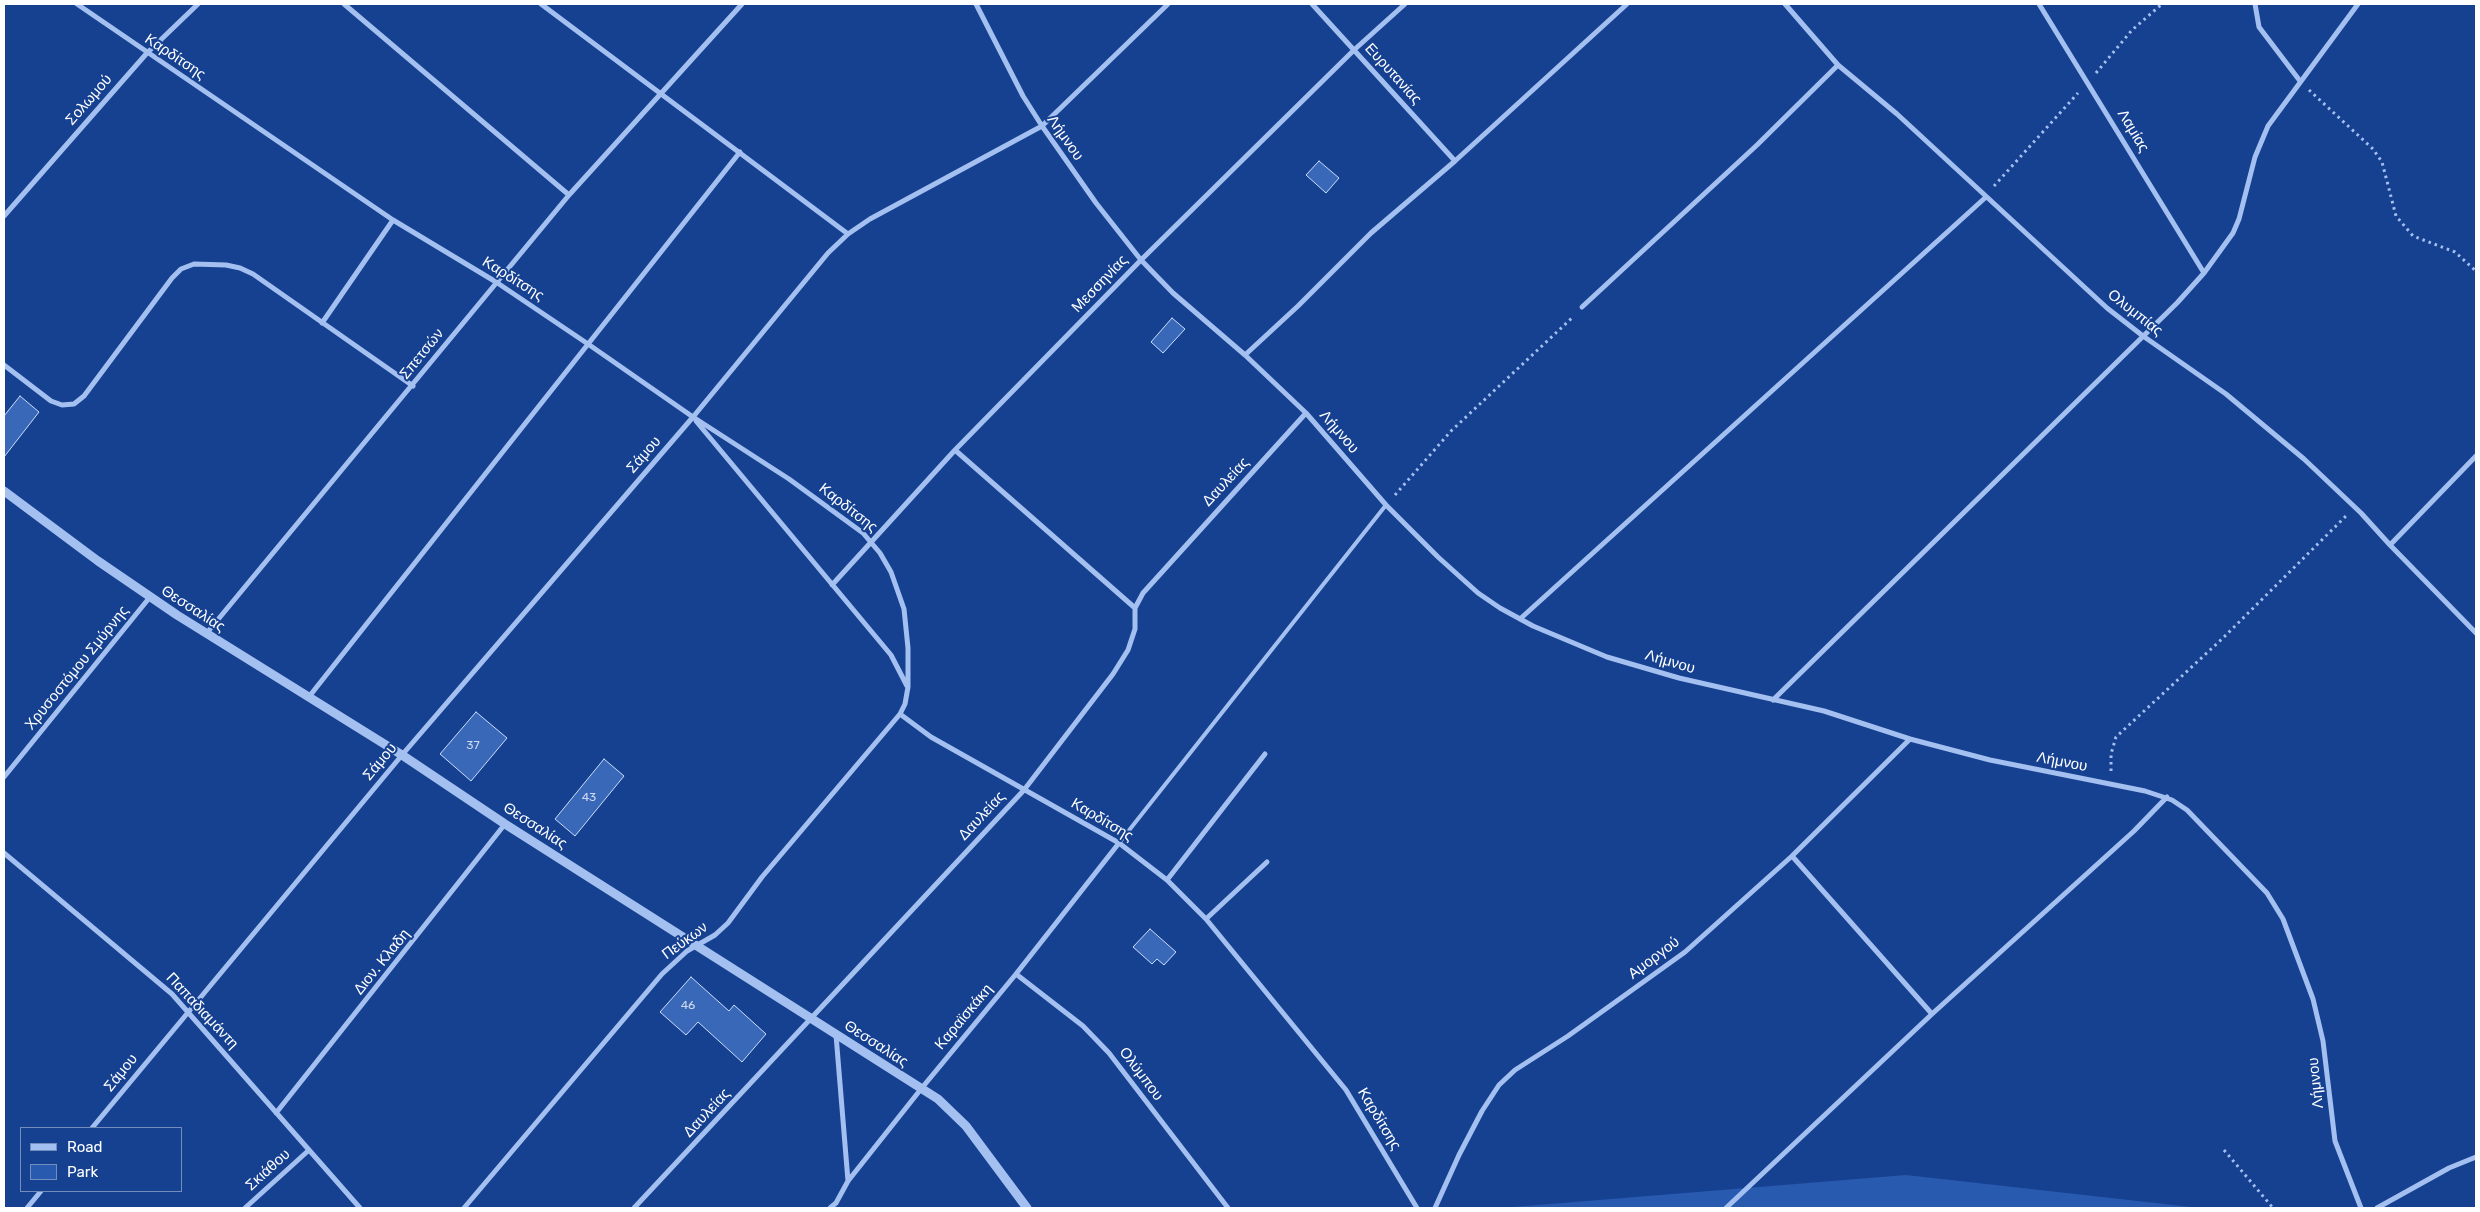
<!DOCTYPE html>
<html>
<head>
<meta charset="utf-8">
<style>
	body { margin:0 }
	#map { position:relative; width:2480px; height:1212px; overflow:hidden; background:#164191; font-family:Rubik,sans-serif }
	canvas { display:block }
	.frame { position:absolute; inset:0; border:5px solid #fff; pointer-events:none }
	.legend { position:absolute; left:20px; top:1127px; width:162px; height:65px; box-sizing:border-box; background:#164191; border:1px solid #738dbd; margin:0; padding:6px 9px; list-style:none; font-size:15px; color:#fff }
	.legend li { display:flex; align-items:center; gap:10px; height:25px }
	.legend b { width:25px; border:1px solid #738dbd }
</style>
</head>
<body>
<div id="map">
<canvas width="2480" height="1212"></canvas>
<div class="frame"></div>
<ul class="legend">
<li><b style="height:6px;background:#a4c0f0"></b>Road</li>
<li><b style="height:14px;background:#285ab0"></b>Park</li>
</ul>
</div>
<script>
const context = document.querySelector('canvas').getContext('2d');
context.lineJoin = 'round';
function fill(path, color) {
  context.fillStyle = color;
  context.fill(path, 'evenodd');
}
function toPath(rows) {
  const path = new Path2D();
  for (const r of rows) {
    path.moveTo(r[0], r[1]);
    for (let i = 2; i < r.length; i += 2) path.lineTo(r[i], r[i + 1]);
  }
  return path;
}
function strokePath(path, color, width, dash) {
  context.strokeStyle = color;
  context.lineWidth = width;
  context.lineCap = dash ? 'butt' : 'round';
  context.setLineDash(dash || []);
  context.stroke(path);
}
function label(font, color, halo, rows, align = 'center') {
  context.font = font + ' Rubik,sans-serif';
  context.lineWidth = 4;
  context.setLineDash([]);
  context.textBaseline = 'middle';
  context.strokeStyle = halo;
  context.fillStyle = color;
  for (const [text, x, y, turn = 0] of rows) {
    context.save();
    context.translate(x, y);
    context.rotate((+turn || 0) * Math.PI / 180);
    context.textAlign = isNaN(turn) ? turn : align;
    if (halo) context.strokeText(text, 0, 0);
    context.fillText(text, 0, 0);
    context.restore();
  }
}
fill(toPath([
	[1906,1175,2200,1208,1501,1208]
]), '#285ab0');
const building = toPath([
	[1319,161,1339,178,1326,193,1306,175,1319,161],
	[1172,318,1185,329,1163,353,1151,342,1172,318],
	[20,396,39,412,4,457,4,416,20,396],
	[476,712,507,738,471,781,440,754,476,712],
	[604,759,624,776,575,836,555,819,604,759],
	[1150,929,1176,952,1164,965,1157,959,1152,964,1133,947,1150,929],
	[691,977,729,1011,734,1005,766,1034,742,1062,698,1022,686,1035,660,1012,691,977]
]);
fill(building, '#3a68b8');
strokePath(building, '#cbddfc', 1);
strokePath(toPath([
	[2096,73,2132,30,2162,4],
	[2309,90,2373,149,2382,162,2396,216,2413,236,2455,252,2476,271],
	[1994,186,2078,93],
	[1395,495,1451,431,1574,316],
	[2111,771,2111,754,2116,737,2223,638,2346,516],
	[2224,1150,2273,1208]
]), '#a4c0f0', 3, [2.5, 4]);
strokePath(toPath([
	[1119,843,1386,505]
]), '#a4c0f0', 4);
strokePath(toPath([
	[77,4,393,220,496,282,588,344,693,417,789,479,863,533,880,553,891,572,904,609,908,648,908,687,905,704,900,714,931,737,1119,843,1167,880,1206,919,1346,1090,1417,1208],
	[344,4,569,195],
	[541,4,848,234],
	[976,4,1023,96,1042,126,1096,203,1141,260,1173,293,1245,355,1306,413,1386,505,1438,557,1478,593,1500,608,1533,626,1607,657,1679,678,1824,711,1910,739,1990,760,2145,791,2172,800,2187,810,2267,893,2283,919,2313,999,2323,1041,2335,1141,2361,1208],
	[1312,4,1455,161],
	[1785,4,1838,65,1897,114,2107,308,2143,336,2226,394,2304,459,2361,513,2390,545,2476,633],
	[2039,4,2204,273],
	[2255,4,2259,27,2300,81],
	[4,216,147,53,198,4],
	[1582,307,1757,145,1838,65],
	[322,323,393,220],
	[1245,355,1298,306,1371,233,1455,161,1627,4],
	[4,365,51,401,62,405,74,404,84,396,172,278,181,269,194,264,226,265,240,268,253,274,413,386],
	[696,421,891,655,907,686],
	[955,450,1135,608],
	[2390,545,2476,456],
	[832,585,955,450,1141,260,1354,50,1405,4],
	[1520,619,1986,197],
	[206,634,569,195,742,4],
	[308,698,740,152],
	[1773,700,2177,303,2204,273,2233,233,2239,219,2255,157,2268,126,2358,4],
	[4,777,150,597],
	[4,853,172,994,360,1208],
	[1792,856,1932,1014],
	[1167,880,1265,754],
	[1206,919,1267,862],
	[1016,974,1083,1026,1109,1053,1228,1208],
	[836,1035,848,1181],
	[276,1113,505,824],
	[92,1128,402,755,693,417,828,253,848,234,870,219,1042,126,1168,4],
	[27,1208,41,1191],
	[245,1208,309,1150],
	[464,1208,662,974,687,951,715,935,728,923,762,877,900,714],
	[634,1208,1024,790,1113,674,1128,650,1135,629,1135,608,1143,593,1306,413],
	[830,1208,836,1203,848,1181,921,1089,1016,974,1119,843],
	[1435,1208,1459,1155,1482,1111,1499,1085,1515,1070,1568,1036,1685,952,1792,856,1910,739],
	[1726,1208,1932,1014,2134,831,2167,797],
	[2377,1208,2449,1168,2476,1157]
]), '#a4c0f0', 5);
strokePath(toPath([
	[4,491,98,561,177,615,402,755,505,824,938,1099,966,1126,1027,1208]
]), '#a4c0f0', 9);
label('12px', '#ced9ed', null, [
	["37",473,746],
	["43",589,798],
	["46",688,1006]
]);
label('15px', '#fff', '#164191', [
	["Καρδίτσης",175,57,34],
	["Ευρυτανίας",1393,74,48],
	["Σολωμού",89,100,-49],
	["Λαμίας",2133,131,59],
	["Λήμνου",1065,138,55],
	["Καρδίτσης",513,279,32],
	["Μεσσηνίας",1100,284,-46],
	["Ολυμπίας",2135,313,38],
	["Σπετσών",422,354,-51],
	["Λήμνου",1339,432,49],
	["Σάμου",644,455,-49],
	["Δαυλείας",1226,482,-47],
	["Καρδίτσης",848,508,38],
	["Θεσσαλίας",193,609,33],
	["Λήμνου",1670,662,16],
	["Χρυσοστόμου Σμύρνης",77,668,-51],
	["Σάμου",380,762,-50],
	["Λήμνου",2062,762,11],
	["Δαυλείας",982,816,-47],
	["Καρδίτσης",1102,820,31],
	["Θεσσαλίας",535,826,33],
	["Πεύκων",685,941,-36],
	["Αμοργού",1654,958,-37],
	["Διον. Κλαδη",382,962,-51],
	["Παπαδιαμάντη",202,1011,47],
	["Καραϊσκάκη",964,1017,-50],
	["Θεσσαλίας",876,1044,33],
	["Σάμου",121,1073,-51],
	["Ολύμπου",1141,1074,53],
	["Λήμνου",2316,1083,-96],
	["Δαυλείας",707,1113,-47],
	["Καρδίτσης",1379,1119,59],
	["Σκιάθου",268,1170,-42]
]);
</script>
</body>
</html>
